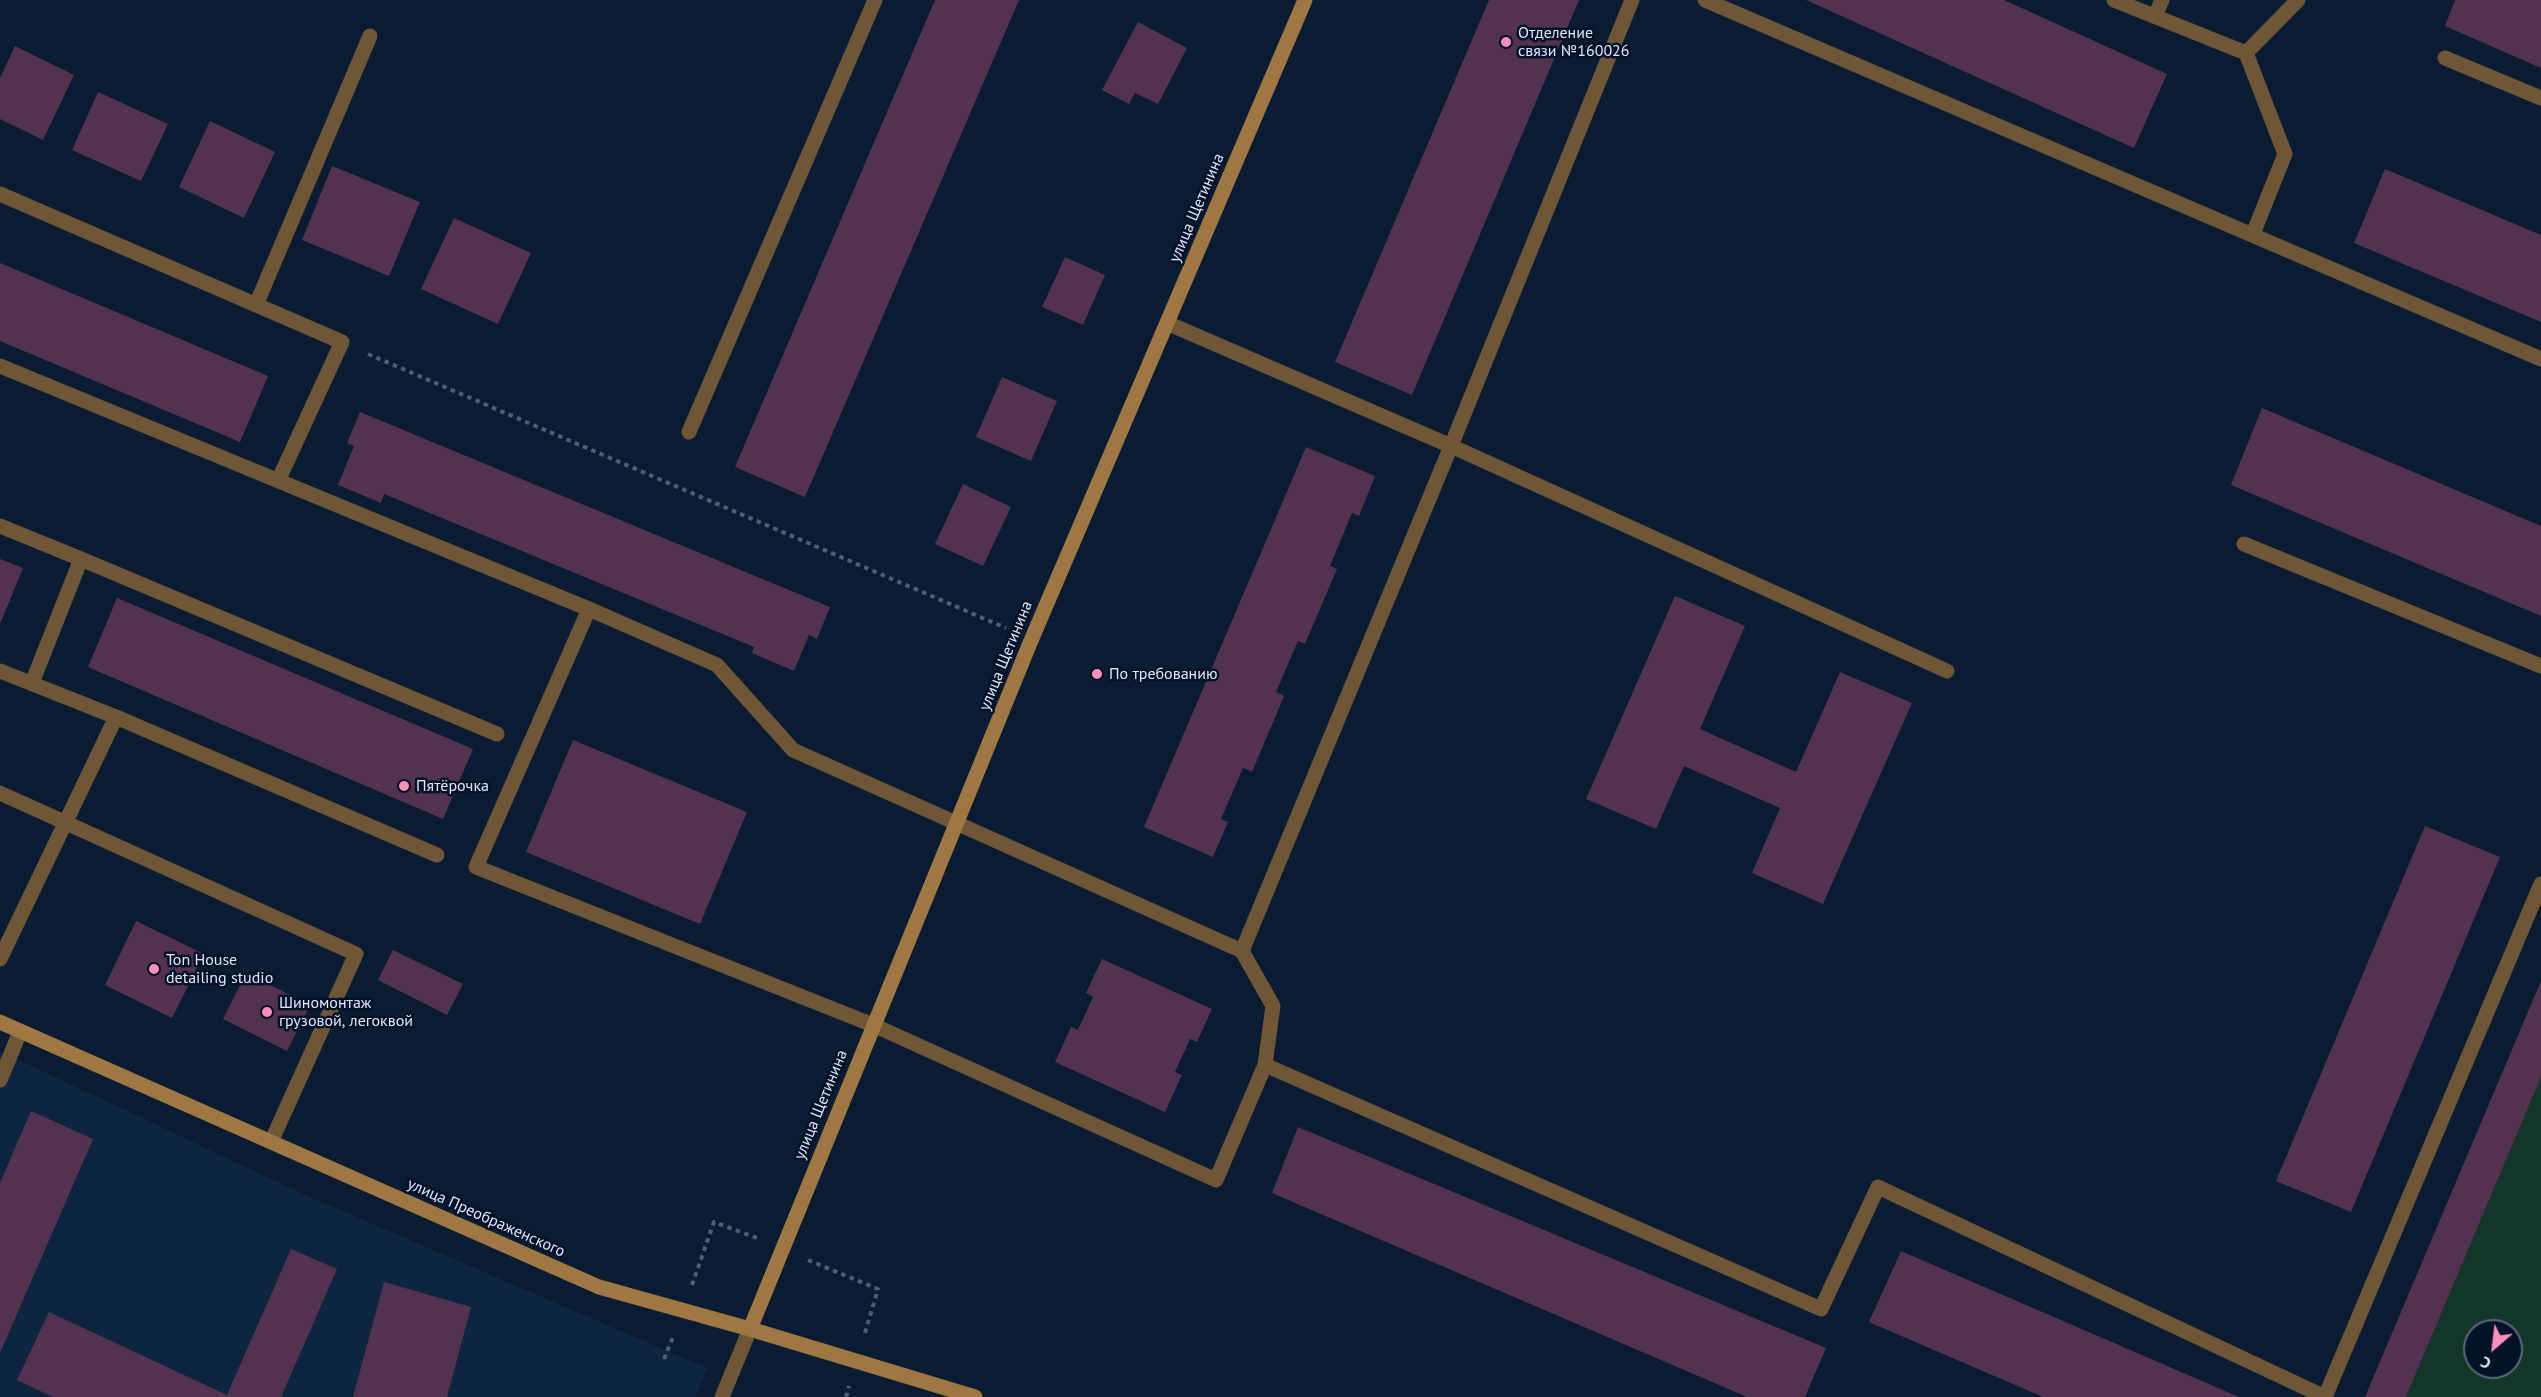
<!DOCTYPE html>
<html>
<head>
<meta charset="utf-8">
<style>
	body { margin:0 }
	#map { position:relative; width:2541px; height:1397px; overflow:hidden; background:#0a1c32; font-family:"PT Sans",sans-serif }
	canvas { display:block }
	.north { position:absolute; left:2463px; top:1319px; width:60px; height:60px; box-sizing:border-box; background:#031227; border:2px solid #5b687b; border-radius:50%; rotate:208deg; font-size:16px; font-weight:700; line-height:24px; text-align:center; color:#deeaf9 }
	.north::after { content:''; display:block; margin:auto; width:21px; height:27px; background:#fe8ebc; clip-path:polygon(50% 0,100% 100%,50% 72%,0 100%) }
</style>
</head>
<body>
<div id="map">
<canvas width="2541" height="1397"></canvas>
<div class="north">С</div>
</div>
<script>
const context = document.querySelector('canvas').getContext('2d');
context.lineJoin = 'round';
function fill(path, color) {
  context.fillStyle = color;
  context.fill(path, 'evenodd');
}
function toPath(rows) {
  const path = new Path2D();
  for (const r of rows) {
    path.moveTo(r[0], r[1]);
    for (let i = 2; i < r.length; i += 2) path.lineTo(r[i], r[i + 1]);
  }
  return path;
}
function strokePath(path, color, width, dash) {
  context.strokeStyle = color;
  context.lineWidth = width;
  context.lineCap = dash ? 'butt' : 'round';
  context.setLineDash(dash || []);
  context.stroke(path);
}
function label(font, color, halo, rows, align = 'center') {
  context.font = font + ' "PT Sans",sans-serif';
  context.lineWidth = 5;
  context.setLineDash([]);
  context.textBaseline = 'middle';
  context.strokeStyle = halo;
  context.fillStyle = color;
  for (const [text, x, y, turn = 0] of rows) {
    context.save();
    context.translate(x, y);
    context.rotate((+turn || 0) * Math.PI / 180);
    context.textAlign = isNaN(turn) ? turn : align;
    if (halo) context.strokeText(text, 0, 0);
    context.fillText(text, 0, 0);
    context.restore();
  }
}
fill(toPath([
	[0,1051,303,1194,707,1368,695,1397,0,1397]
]), '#0e2540');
fill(toPath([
	[2541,1077,2541,1397,2406,1397],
	[2475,1331,2511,1331,2511,1367,2475,1367]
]), '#123729');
fill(toPath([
	[935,0,1019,0,805,497,735,467],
	[1489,0,1579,0,1412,395,1335,362],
	[1806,0,2004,0,2167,74,2134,148],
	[2455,0,2541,0,2541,68,2445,26],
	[1138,22,1187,48,1158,104,1135,93,1129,104,1102,90],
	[15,46,74,75,43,140,0,119,0,78],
	[98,92,168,124,141,181,72,150],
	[210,121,275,152,244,218,179,187],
	[332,166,420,202,389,276,302,240],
	[2385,169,2541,235,2541,322,2354,243],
	[454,218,531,253,498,324,421,289],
	[1065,257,1105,275,1083,325,1042,307],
	[0,263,268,376,240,442,0,341],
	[1002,377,1057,401,1031,461,976,437],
	[2262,408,2541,526,2541,616,2231,485],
	[360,412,830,607,817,639,809,635,794,671,752,653,754,647,384,494,381,503,338,485,354,446,347,443],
	[1306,447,1375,476,1359,516,1352,513,1330,566,1337,569,1305,644,1298,641,1276,692,1284,696,1252,772,1243,768,1221,819,1228,822,1213,857,1144,827],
	[963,484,1011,507,983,566,935,544],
	[0,559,23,568,0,624],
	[1675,596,1745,626,1700,729,1796,772,1840,672,1912,703,1823,904,1752,873,1780,808,1684,766,1656,829,1586,799],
	[117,598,473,749,443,819,88,667],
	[573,740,747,812,700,924,526,852],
	[2425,826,2500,857,2351,1212,2276,1181],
	[136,921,204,954,172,1018,105,985],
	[393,950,463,984,447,1015,378,980],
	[1102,959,1212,1009,1197,1042,1190,1039,1175,1072,1182,1075,1165,1112,1055,1062,1071,1027,1078,1030,1093,997,1086,993],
	[246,973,310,1005,287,1051,223,1019],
	[2541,981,2541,1077,2406,1397,2365,1397],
	[31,1111,93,1139,0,1353,0,1183],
	[1298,1127,1826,1348,1805,1397,1747,1397,1272,1193],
	[291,1249,337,1269,281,1397,53,1397,17,1380,49,1312,227,1395],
	[1901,1251,2239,1397,2043,1397,1869,1322],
	[384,1282,471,1307,447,1397,353,1397]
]), '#533250');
strokePath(toPath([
	[368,354,1006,628],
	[808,1260,878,1289,864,1336],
	[692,1285,714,1222,757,1238],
	[664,1359,673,1337],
	[846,1397,849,1386]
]), '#4f5f73', 4, [4.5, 4.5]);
strokePath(toPath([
	[1632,0,1451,446,1947,671],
	[1705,0,2541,359],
	[2114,0,2246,53,2285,154,2253,234],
	[2155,16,2162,0],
	[2246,53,2298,0],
	[2445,58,2541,98],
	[0,194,342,342,278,481],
	[256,305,370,36],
	[1167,323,1451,446,1242,951],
	[0,366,589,609,717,665,793,750,1242,951,1273,1006,1265,1065,1821,1309,1878,1187,2325,1397,2541,884],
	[689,432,875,0],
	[0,526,81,559,32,683],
	[2244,544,2541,666],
	[81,559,497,734],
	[589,609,476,867,873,1025,1216,1180,1265,1065],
	[0,671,116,717,0,959],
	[116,717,437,855],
	[0,793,356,954,271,1142],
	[0,1080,20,1032]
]), '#6e5636', 15);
strokePath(toPath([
	[722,1397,750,1329]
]), '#6e5636', 15);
strokePath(toPath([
	[0,1022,599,1287,750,1329,975,1397],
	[750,1329,1030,643,1305,0]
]), '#9e7742', 15);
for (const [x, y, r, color] of [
	[1506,42,6,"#fe8ebc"],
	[1097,674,6,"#fe8ebc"],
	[404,786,6,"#fe8ebc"],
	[154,969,6,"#fe8ebc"],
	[267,1012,6,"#fe8ebc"]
]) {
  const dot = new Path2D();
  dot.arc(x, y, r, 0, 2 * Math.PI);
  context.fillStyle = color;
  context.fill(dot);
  strokePath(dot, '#031227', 2);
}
label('16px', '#deeaf9', '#031227', [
	["Отделение",1518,33],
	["связи №160026",1518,51],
	["По требованию",1109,674],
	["Пятёрочка",416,786],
	["Ton House",166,960],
	["detailing studio",166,978],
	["Шиномонтаж",279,1003],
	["грузовой, легоквой",279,1021]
], 'left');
label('16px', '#deeaf9', '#031227', [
	["улица Щетинина",1197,208,-67],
	["улица Щетинина",1006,656,-68],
	["улица Щетинина",821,1105,-68],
	["улица Преображенского",486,1218,24]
]);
</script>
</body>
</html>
